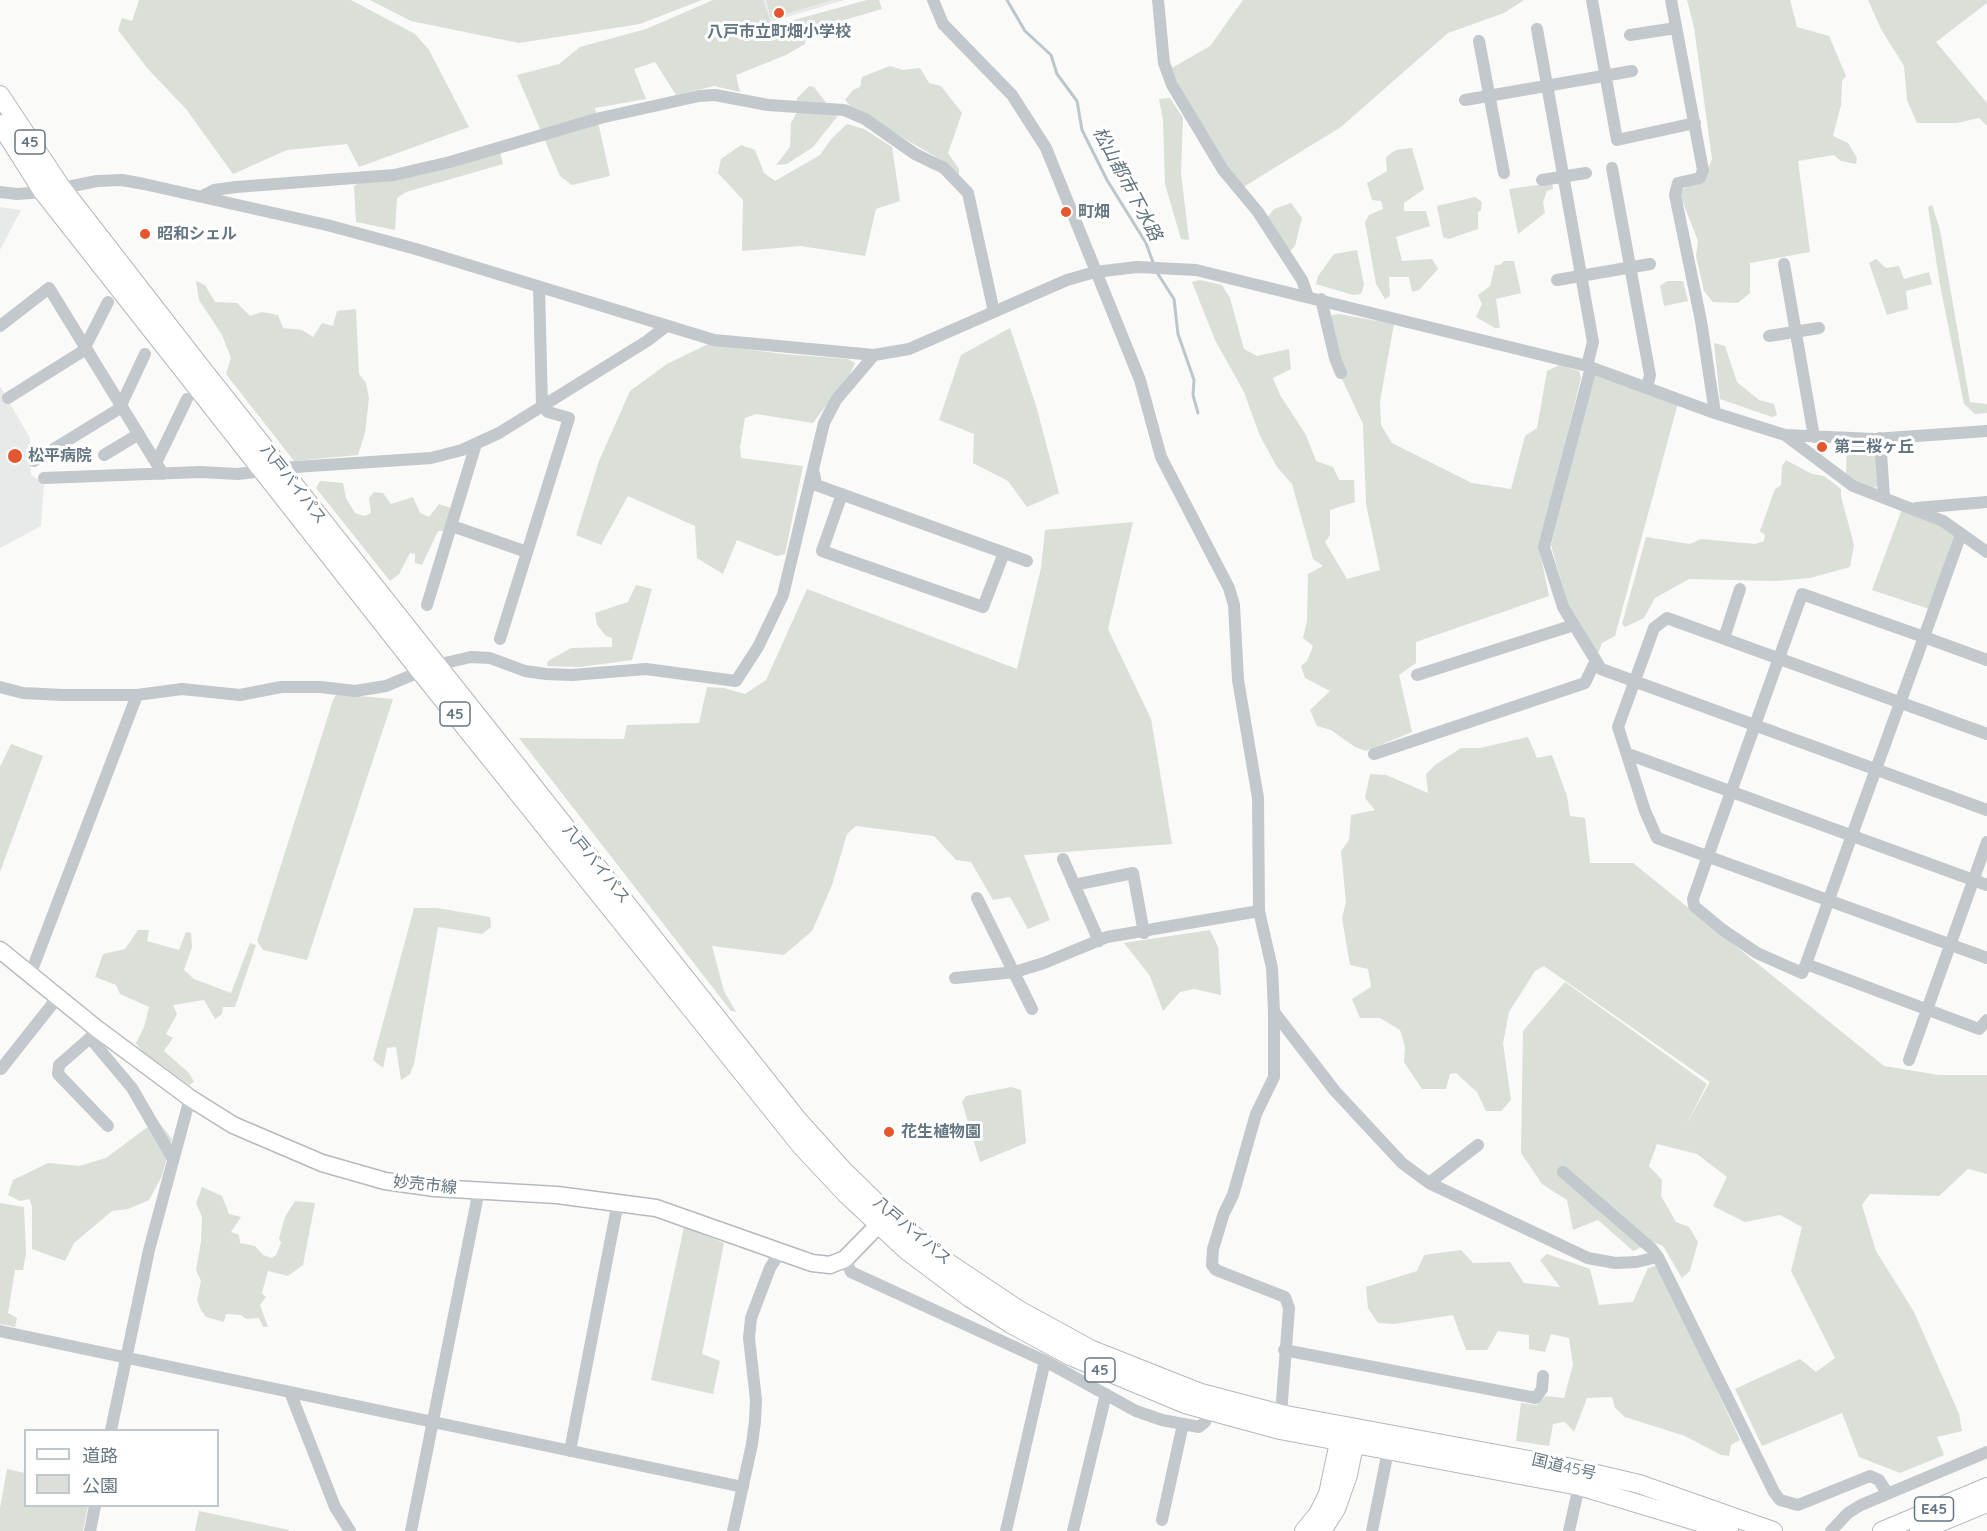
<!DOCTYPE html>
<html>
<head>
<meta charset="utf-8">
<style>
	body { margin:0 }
	#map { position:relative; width:1987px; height:1531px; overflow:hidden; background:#fafaf8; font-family:Quicksand,"Noto Sans JP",sans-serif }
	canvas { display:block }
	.legend { position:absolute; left:24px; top:1429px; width:195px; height:78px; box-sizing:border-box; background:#fff; border:2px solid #c1c8cd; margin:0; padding:8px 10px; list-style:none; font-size:18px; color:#657683 }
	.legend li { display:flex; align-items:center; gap:12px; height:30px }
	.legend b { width:30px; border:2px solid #c1c8cd }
</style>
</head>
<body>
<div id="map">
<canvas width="1987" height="1531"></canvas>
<ul class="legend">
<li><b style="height:8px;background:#fff"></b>道路</li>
<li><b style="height:16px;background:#dadfd7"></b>公園</li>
</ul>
</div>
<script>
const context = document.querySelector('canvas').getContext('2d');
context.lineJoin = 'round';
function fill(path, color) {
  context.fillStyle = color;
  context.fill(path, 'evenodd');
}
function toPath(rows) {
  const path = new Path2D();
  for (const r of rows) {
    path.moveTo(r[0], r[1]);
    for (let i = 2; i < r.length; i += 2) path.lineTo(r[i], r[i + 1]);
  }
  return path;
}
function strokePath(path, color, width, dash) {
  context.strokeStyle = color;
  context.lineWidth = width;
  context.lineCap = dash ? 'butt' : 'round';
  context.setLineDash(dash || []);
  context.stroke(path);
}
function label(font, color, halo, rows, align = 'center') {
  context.font = font + ' Quicksand,"Noto Sans JP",sans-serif';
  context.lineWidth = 6;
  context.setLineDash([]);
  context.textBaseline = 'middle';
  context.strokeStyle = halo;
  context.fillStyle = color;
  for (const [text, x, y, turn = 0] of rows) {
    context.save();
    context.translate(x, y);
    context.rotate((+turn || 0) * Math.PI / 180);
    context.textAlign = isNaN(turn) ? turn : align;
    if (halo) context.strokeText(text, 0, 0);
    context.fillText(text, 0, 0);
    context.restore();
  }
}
fill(toPath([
	[752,0,845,0,760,25],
	[0,207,21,210,0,250],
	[0,386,30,438,31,475,44,484,41,526,0,548]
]), '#e8e9e9');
fill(toPath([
	[139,0,351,0,415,34,429,50,469,127,359,167,347,144,287,150,233,174,186,109,148,69,118,30,122,18,132,21],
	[370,0,702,0,640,24,519,43,411,21],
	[713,0,763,0,772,26,867,0,879,0,882,9,807,31,805,44,786,55,736,75,740,92,714,86,676,95,655,62,634,69,646,99,595,108,610,176,572,185,560,176,517,75,559,64,580,47,646,29],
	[766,0,832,0,771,18],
	[1243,0,1524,0,1504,13,1448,33,1341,127,1240,189,1184,98,1172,68,1210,46],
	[1687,0,1790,0,1797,27,1829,36,1846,76,1842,81,1841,105,1833,136,1848,143,1857,158,1856,164,1841,161,1834,155,1798,161,1810,252,1750,263,1750,293,1738,303,1713,302,1704,291,1696,256,1698,241,1680,195,1681,190,1704,179,1712,159,1694,27],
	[1868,0,1987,0,1987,3,1936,42,1987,103,1987,126,1979,118,1957,123,1917,123,1907,100,1904,66,1881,29],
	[890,66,903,70,920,68,929,83,941,86,962,113,948,153,959,169,959,175,943,161,853,109,845,100,853,90,860,87,862,77],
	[809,86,814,87,837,117,813,147,787,164,776,165,790,147,791,123,796,114,797,98],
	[1170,98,1183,118,1181,173,1189,240,1181,239,1165,184,1163,120,1159,99],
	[847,124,864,129,892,147,900,201,876,209,865,256,801,246,742,251,743,200,718,173,721,159,741,145,755,150,764,173,775,181,820,155,832,138],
	[1412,148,1424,189,1404,203,1404,211,1426,211,1430,226,1396,237,1402,261,1432,259,1438,269,1419,290,1412,292,1409,277,1389,277,1390,296,1385,299,1376,284,1365,222,1369,215,1383,209,1381,201,1372,200,1367,183,1387,171,1386,157,1396,150],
	[500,151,503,164,406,192,397,198,395,230,356,222,354,186,357,184],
	[1552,183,1553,189,1547,191,1543,202,1545,213,1518,234,1509,189],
	[1475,197,1482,202,1481,210,1478,212,1478,229,1449,239,1443,237,1437,206],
	[1291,203,1302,218,1295,246,1290,251,1267,218,1274,209],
	[1932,205,1940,230,1970,402,1987,404,1987,413,1975,414,1964,404,1940,285,1928,207],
	[1357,250,1364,285,1361,294,1353,295,1316,284,1318,276,1334,254],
	[1876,259,1886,268,1899,266,1904,279,1929,272,1932,284,1906,291,1908,309,1887,315,1869,263],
	[1504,261,1514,261,1521,293,1496,299,1500,328,1495,328,1476,317,1482,304,1478,295,1490,286,1495,265,1500,265],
	[1200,280,1222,285,1230,298,1244,349,1257,356,1289,349,1291,369,1273,378,1280,395,1306,435,1316,461,1333,467,1339,480,1354,480,1355,502,1330,510,1330,535,1325,542,1347,579,1380,570,1366,504,1363,424,1334,362,1322,317,1339,314,1394,324,1380,401,1381,425,1392,443,1472,483,1511,489,1525,436,1537,428,1547,371,1559,365,1579,371,1581,378,1539,547,1549,596,1416,642,1416,663,1399,675,1412,732,1366,751,1355,747,1331,730,1317,726,1310,710,1330,691,1305,678,1301,666,1307,661,1313,646,1303,638,1307,621,1308,574,1323,566,1313,559,1292,484,1277,467,1260,436,1244,392,1215,340,1192,282],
	[196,281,205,285,215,302,237,303,250,316,262,312,278,315,283,328,302,330,313,337,322,323,333,326,337,311,356,309,359,374,366,383,369,398,365,433,358,455,294,461,226,374,231,358,222,335,199,300],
	[1667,281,1683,281,1688,301,1664,306,1660,286],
	[1010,328,1037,409,1059,493,1027,507,1008,481,973,463,974,434,939,420,961,355],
	[1714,343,1725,346,1737,382,1759,400,1774,404,1777,415,1772,417,1720,399],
	[708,344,783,354,848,359,855,363,850,374,813,423,756,414,745,418,740,447,741,458,803,466,785,554,777,556,737,540,723,574,697,558,695,526,628,496,601,545,576,535,599,461,630,391,667,364],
	[1594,375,1678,403,1615,636,1602,643,1597,656,1568,605,1551,545],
	[1873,443,1878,448,1879,486,1874,488,1846,477,1847,444],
	[1786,460,1812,474,1824,476,1841,489,1841,496,1854,545,1850,567,1810,578,1775,581,1689,579,1655,598,1644,618,1625,627,1622,624,1646,537,1690,544,1701,539,1755,544,1764,541,1765,535,1760,531,1775,489,1781,485,1782,466],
	[320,481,343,483,346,498,355,513,364,516,371,513,369,498,374,492,383,493,391,504,413,497,420,513,429,517,439,504,451,508,444,531,438,531,422,565,415,563,415,554,410,553,399,574,390,581,316,488],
	[1902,509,1943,526,1954,535,1929,609,1872,590],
	[1133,522,1108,629,1151,719,1172,844,1024,855,1050,920,1028,929,1010,897,993,900,971,862,956,860,934,836,856,826,847,834,832,885,812,931,784,955,712,946,724,991,736,1012,731,1011,519,738,624,739,627,725,699,723,707,687,724,688,745,694,766,680,807,589,1017,669,1041,568,1045,530],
	[636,585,652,589,632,660,580,667,547,666,548,661,571,648,612,647,612,638,606,636,597,625,595,613,628,602],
	[337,694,393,699,307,960,263,950,257,941,333,700],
	[1528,737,1537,758,1552,755,1567,796,1570,816,1585,818,1590,863,1633,863,1884,1066,1939,1075,1987,1075,1987,1174,1968,1169,1939,1196,1870,1194,1862,1205,1876,1251,1914,1312,1959,1414,1962,1431,1937,1437,1944,1455,1900,1473,1859,1457,1842,1413,1762,1446,1735,1389,1800,1359,1816,1372,1835,1358,1791,1271,1802,1227,1780,1215,1745,1222,1713,1206,1727,1177,1697,1154,1657,1144,1649,1166,1662,1180,1661,1196,1676,1222,1689,1227,1698,1242,1690,1271,1682,1278,1663,1246,1653,1242,1633,1251,1598,1220,1573,1230,1567,1200,1542,1184,1521,1153,1523,1031,1565,982,1707,1084,1686,1125,1710,1082,1544,966,1535,971,1509,1012,1503,1043,1511,1100,1501,1111,1486,1111,1477,1092,1456,1073,1450,1074,1446,1089,1422,1089,1404,1062,1405,1047,1400,1030,1380,1018,1360,1018,1352,999,1371,987,1368,969,1350,965,1342,918,1346,902,1341,851,1349,840,1351,815,1375,810,1365,798,1370,774,1386,775,1428,793,1426,774,1435,765,1461,748,1480,748],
	[11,744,43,756,0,872,0,767],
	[414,908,437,908,490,917,491,927,482,934,438,927,414,1064,410,1074,401,1080,396,1047,387,1048,383,1068,373,1060],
	[138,930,149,930,147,941,179,950,186,932,191,933,192,947,184,970,194,979,231,993,250,943,256,945,235,1007,223,1007,222,1014,215,1019,204,1000,173,1005,177,1014,166,1034,173,1038,164,1051,189,1073,194,1082,189,1085,141,1050,136,1043,144,1027,149,1007,120,994,116,985,95,977,103,954,125,949],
	[1210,930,1218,947,1221,995,1194,989,1180,992,1163,1011,1150,976,1124,943],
	[1011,1087,1021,1090,1026,1143,980,1162,962,1102,966,1096],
	[157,1120,172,1139,162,1176,149,1200,128,1209,112,1211,74,1243,65,1261,32,1249,32,1206,29,1199,20,1201,8,1195,13,1180,48,1163,79,1166,106,1158],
	[202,1187,222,1196,229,1214,241,1217,231,1232,239,1235,240,1243,255,1246,263,1255,272,1258,276,1255,281,1243,279,1238,285,1217,295,1201,315,1203,303,1265,288,1276,268,1271,262,1293,266,1297,260,1305,268,1327,263,1327,259,1318,246,1319,241,1315,226,1314,224,1322,206,1317,201,1310,197,1300,201,1281,196,1270,201,1242,202,1217,196,1203],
	[0,1203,24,1207,26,1253,23,1270,15,1270,8,1313,17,1318,15,1327,0,1324],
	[684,1227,724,1243,702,1354,720,1361,713,1394,651,1380],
	[1461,1250,1473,1263,1510,1262,1524,1283,1560,1287,1540,1260,1547,1254,1590,1269,1599,1305,1633,1302,1648,1268,1658,1265,1740,1440,1731,1445,1729,1456,1721,1455,1685,1436,1625,1417,1615,1408,1612,1397,1587,1398,1574,1432,1565,1422,1553,1424,1549,1446,1516,1441,1521,1403,1537,1405,1546,1396,1564,1398,1573,1365,1569,1338,1551,1334,1545,1352,1529,1349,1529,1335,1498,1331,1487,1350,1466,1350,1453,1315,1394,1324,1378,1323,1368,1308,1366,1287,1417,1271,1424,1255],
	[7,1469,25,1473,26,1506,88,1506,83,1531,0,1531,0,1508],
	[199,1511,289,1530,289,1531,195,1531]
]), '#dadfd7');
strokePath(toPath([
	[1007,0,1025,31,1051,55,1057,74,1077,101,1082,130,1107,180,1146,243,1154,265],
	[1156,271,1174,299,1178,334,1194,380,1193,395,1198,413]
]), '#bbc7cb', 3);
const major = toPath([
	[0,950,96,1028,190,1098,233,1125,322,1163,385,1181,435,1188,557,1195,656,1208,812,1263,830,1265,845,1259,887,1216]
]);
const highway = toPath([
	[0,95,61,187,203,370,798,1120,844,1171,888,1214,944,1260,1019,1310,1090,1349,1201,1393,1281,1414,1567,1467,1639,1484,1773,1531],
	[0,124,43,192,420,671,802,1147,847,1195,906,1250,970,1298,1011,1324,1070,1356,1185,1404,1280,1430,1579,1486,1729,1531],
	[1304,1531,1318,1514,1328,1494,1339,1442,1346,1433],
	[1322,1531,1336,1509,1348,1475,1354,1445,1351,1435],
	[1882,1531,1987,1487],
	[1919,1531,1987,1503]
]);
strokePath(major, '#b5babe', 19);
strokePath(highway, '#b4b9bd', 20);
strokePath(toPath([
	[933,0,943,24,1012,95,1046,148,1140,380,1161,457,1229,588,1234,605,1238,680,1258,798,1259,911,1272,968,1274,1012,1335,1091,1402,1163,1429,1183,1588,1258,1615,1263,1636,1262,1658,1257],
	[1158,0,1164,63,1172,85,1223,170,1258,212,1302,280,1308,297],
	[1592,0,1617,140,1695,123],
	[1671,0,1703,170,1700,178,1678,183,1675,195,1701,321,1715,413],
	[1537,29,1593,342,1587,366],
	[1630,35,1676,28],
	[1479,41,1504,173],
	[1465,100,1632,71],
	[1612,168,1650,375,1647,388],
	[1542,180,1586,173],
	[0,192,17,194,43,192,97,181,122,180,144,184,327,225,416,249,714,340,874,355,909,349,1067,280,1095,272,1137,267,1196,270,1587,366,1715,413,1785,435,1874,439,1987,431],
	[202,196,214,190,236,187,394,175,450,162,600,118,699,96,715,95,768,105,844,110,865,119,915,154,944,168,968,193,994,312],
	[1784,264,1814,437],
	[1557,280,1650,264],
	[1321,299,1335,358,1341,373],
	[0,326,49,288,163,474],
	[1769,336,1819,328],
	[1591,367,1544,547,1563,607,1601,669,1987,810],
	[8,398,83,351,108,302],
	[121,405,145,354],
	[1785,435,1853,486,1943,521,1987,552],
	[1880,438,1884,497],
	[104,455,139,434],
	[34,461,122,407],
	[156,463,187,399],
	[280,468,431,458,462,450,499,433,647,341,665,327],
	[814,473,816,485,1027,561],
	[44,478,200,472,238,474,262,471],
	[842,494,822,551,983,607,1004,553],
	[1916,508,1987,502],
	[452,526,527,552],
	[1961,534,1924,637,1852,835,1806,964,1802,973,1757,953,1723,930,1694,906,1693,899,1708,856,1802,594,1924,637,1987,660],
	[427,605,476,444],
	[1724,638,1740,589],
	[500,639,569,418,548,412,542,405,539,287],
	[1417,675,1574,625],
	[0,687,23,693,63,695,137,695,182,689,240,695,281,687,321,687,355,691,386,686,436,665,471,657,490,658,525,671,546,674,572,675,646,669,736,681,758,647,783,595,824,423,836,400,874,355],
	[1987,734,1667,618,1654,628,1618,727,1645,811,1657,838,1987,958],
	[1374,754,1585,683,1595,662],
	[1628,754,1987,885],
	[1063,859,1099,941],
	[1074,885,1133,873,1144,933],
	[977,898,1032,1009],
	[1806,964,1979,1029,1987,1020],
	[30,975,137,695],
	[955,978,1015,972,1044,963,1107,937,1259,911],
	[1274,1012,1274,1077,1256,1114,1233,1195,1224,1213,1213,1249,1212,1265,1216,1270,1285,1297,1289,1308,1281,1414],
	[96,1028,90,1038,132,1088,173,1159],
	[90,1038,59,1065,58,1074,108,1126],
	[1909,1060,1987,842],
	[1,1069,58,997],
	[1563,1172,1652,1249,1658,1257,1774,1492,1780,1500,1798,1505,1870,1476,1879,1480,1887,1493],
	[1429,1183,1478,1145],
	[845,1259,851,1272,1045,1361,1136,1411,1162,1420,1199,1427,1205,1422,1208,1412],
	[0,1331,743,1487],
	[1284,1350,1536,1398,1542,1389,1543,1376],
	[290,1392,335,1507,350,1531],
	[111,1430,149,1250,190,1098],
	[570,1451,618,1202],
	[1162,1520,1183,1424],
	[90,1531,95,1506],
	[411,1531,479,1190],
	[733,1531,752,1444,755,1421,756,1400,749,1338,751,1318,770,1268,780,1252],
	[1006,1531,1045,1361],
	[1073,1531,1106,1394],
	[1372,1531,1388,1451],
	[1569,1531,1579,1486],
	[1831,1531,1848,1513,1861,1505,1987,1452]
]), '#c3c8cc', 12);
strokePath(major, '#fff', 16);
strokePath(highway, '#fff', 18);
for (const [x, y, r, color] of [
	[779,13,6,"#e4572e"],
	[1066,212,6,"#e4572e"],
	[145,234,6,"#e4572e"],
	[1822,447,6,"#e4572e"],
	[15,456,8,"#e4572e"],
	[889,1132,6,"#e4572e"]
]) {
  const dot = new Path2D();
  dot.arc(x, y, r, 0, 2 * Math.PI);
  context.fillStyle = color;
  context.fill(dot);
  strokePath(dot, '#fff', 2);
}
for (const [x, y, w] of [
	[30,142,30],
	[455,714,30],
	[1100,1370,30],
	[1934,1509,39]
]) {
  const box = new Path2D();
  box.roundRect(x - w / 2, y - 12, w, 24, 4.5);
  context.fillStyle = '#fff';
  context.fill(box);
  strokePath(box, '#657683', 1.5);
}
label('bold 15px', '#657683', null, [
	["45",30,142],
	["45",455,714],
	["45",1100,1370],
	["E45",1934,1509]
]);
label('bold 16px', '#657683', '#fff', [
	["八戸市立町畑小学校",779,32,"center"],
	["町畑",1078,212],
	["昭和シェル",157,234],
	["第二桜ヶ丘",1834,447],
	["松平病院",28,456],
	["花生植物園",901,1132]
], 'left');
label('16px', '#657683', '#fff', [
	["八戸バイパス",293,484,52],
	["八戸バイパス",596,864,51],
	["妙売市線",425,1185,6],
	["八戸バイパス",912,1231,40],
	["国道45号",1564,1467,13]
]);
label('italic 18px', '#60757c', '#fff', [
	["松山都市下水路",1127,184,62]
]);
</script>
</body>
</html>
